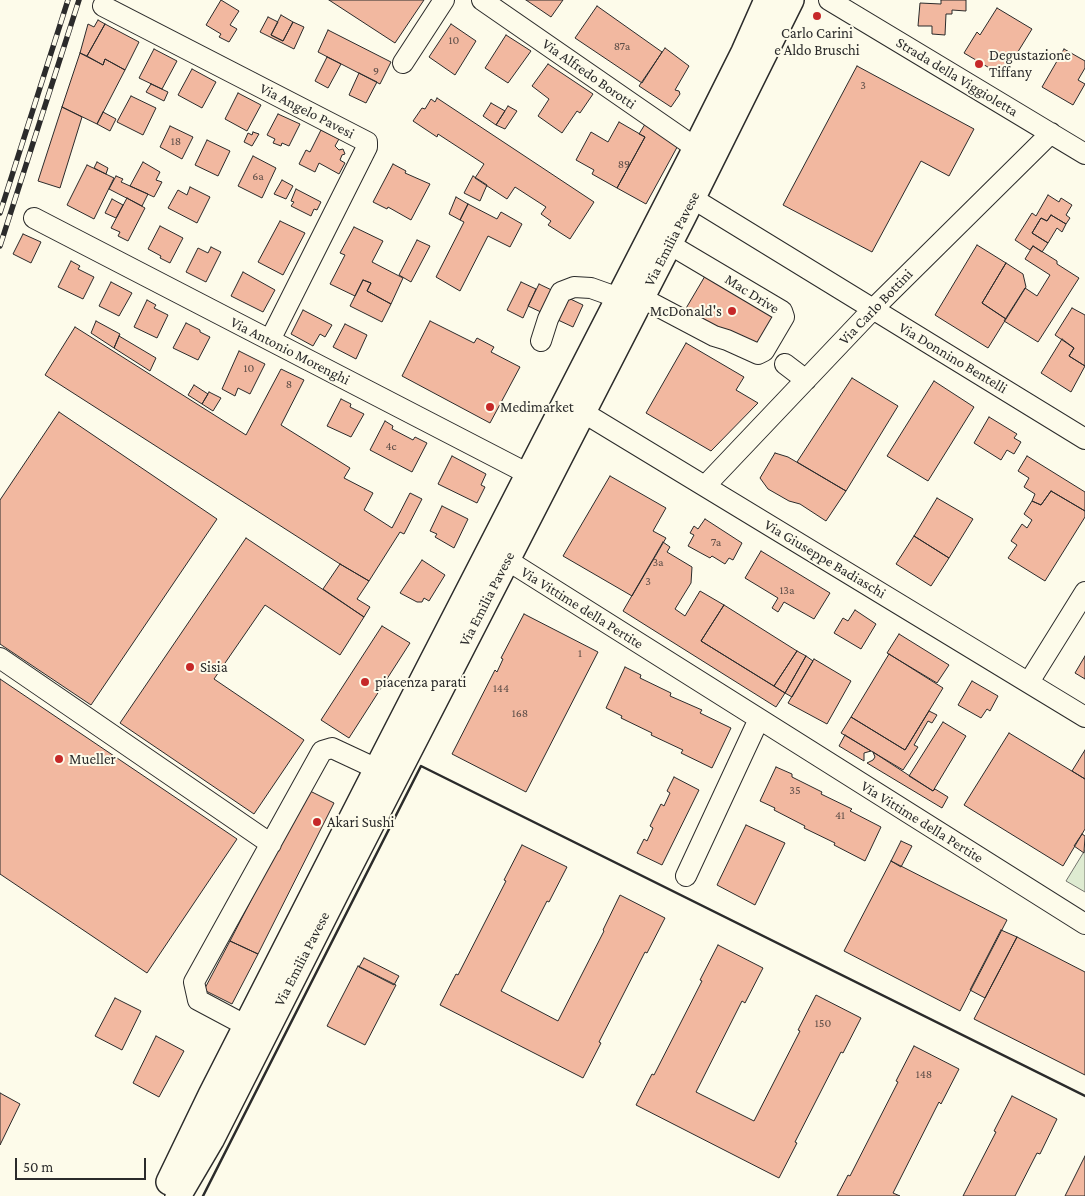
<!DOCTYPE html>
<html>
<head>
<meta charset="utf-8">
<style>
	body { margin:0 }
	#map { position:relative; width:1085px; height:1196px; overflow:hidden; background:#fdfbea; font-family:"Crimson Pro",serif }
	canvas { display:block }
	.scale { position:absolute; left:15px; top:1158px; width:131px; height:22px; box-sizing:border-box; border:2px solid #2b2b2b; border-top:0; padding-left:6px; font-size:15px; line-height:18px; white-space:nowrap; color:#2b2b2b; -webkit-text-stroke:4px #fdfbea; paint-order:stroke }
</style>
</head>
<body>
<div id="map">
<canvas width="1085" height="1196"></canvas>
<div class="scale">50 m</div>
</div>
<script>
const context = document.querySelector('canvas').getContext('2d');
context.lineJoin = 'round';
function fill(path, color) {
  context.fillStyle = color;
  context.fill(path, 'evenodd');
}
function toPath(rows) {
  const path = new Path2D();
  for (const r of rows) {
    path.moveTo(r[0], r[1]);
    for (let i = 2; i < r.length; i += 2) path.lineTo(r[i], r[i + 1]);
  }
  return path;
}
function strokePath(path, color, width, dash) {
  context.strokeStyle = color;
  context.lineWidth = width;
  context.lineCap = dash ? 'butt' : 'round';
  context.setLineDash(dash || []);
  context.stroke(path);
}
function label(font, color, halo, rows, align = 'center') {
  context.font = font + ' "Crimson Pro",serif';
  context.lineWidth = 4;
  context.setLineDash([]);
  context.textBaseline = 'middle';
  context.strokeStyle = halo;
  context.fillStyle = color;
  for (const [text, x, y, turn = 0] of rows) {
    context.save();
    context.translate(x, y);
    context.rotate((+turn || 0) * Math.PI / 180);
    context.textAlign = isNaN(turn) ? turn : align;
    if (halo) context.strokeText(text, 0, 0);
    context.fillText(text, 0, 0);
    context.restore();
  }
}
const green = toPath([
	[1085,850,1085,892,1066,881,1085,850]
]);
fill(green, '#deebd1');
strokePath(green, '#74746e', 1);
const building = toPath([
	[221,0,239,11,230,25,237,29,229,42,219,37,221,34,206,25,221,0],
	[329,0,424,0,395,43,329,0],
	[526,0,563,0,551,17,526,0],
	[941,0,966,0,966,11,952,10,952,14,946,14,945,35,932,34,932,26,918,26,920,3,941,4,941,0],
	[597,6,662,52,642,83,575,38,597,6],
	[997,8,1032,29,1003,76,964,53,977,32,980,35,997,8],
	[281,15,293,22,283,41,271,35,281,15],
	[268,17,278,22,271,35,283,41,293,22,304,27,294,49,260,32,268,17],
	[98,20,105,24,87,56,80,53,88,24,94,27,98,20],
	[105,24,139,42,125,70,105,59,103,65,87,56,105,24],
	[451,24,476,41,455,75,429,57,451,24],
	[328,30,391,62,380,84,318,52,328,30],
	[506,35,531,51,508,83,485,68,506,35],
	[665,48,689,66,675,90,679,91,680,94,671,107,639,86,665,48],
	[154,49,177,61,162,89,139,78,154,49],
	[1064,49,1085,61,1085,68,1078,80,1085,84,1073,105,1042,87,1064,49],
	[80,53,103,65,105,59,125,70,97,124,62,107,80,53],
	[327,57,341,64,328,88,315,81,327,57],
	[548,64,593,94,580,113,577,111,562,133,538,116,549,99,532,86,548,64],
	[857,66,974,129,949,176,921,161,872,252,783,205,857,66],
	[192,69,216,82,202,108,178,95,192,69],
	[359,73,377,82,366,103,349,95,359,73],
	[151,84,168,92,164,101,146,92,151,84],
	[238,93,261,105,247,131,225,119,238,93],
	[131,96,156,108,143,135,117,122,131,96],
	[437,98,594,202,570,239,548,225,551,221,541,214,546,207,515,187,507,199,475,178,484,164,438,134,437,137,413,121,422,108,425,109,431,99,435,102,437,98],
	[491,103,505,111,496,125,483,116,491,103],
	[508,106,517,111,505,129,496,125,508,106],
	[62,107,82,117,60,188,38,181,62,107],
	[103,112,116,119,110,131,97,124,103,112],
	[278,114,300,124,289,146,282,143,281,146,273,143,275,139,267,135,278,114],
	[647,121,681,140,646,204,617,188,645,137,639,134,647,121],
	[619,122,645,137,617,188,592,174,594,170,576,160,591,132,608,142,619,122],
	[170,126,193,137,182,159,160,147,170,126],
	[321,130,339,139,335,146,339,150,343,149,345,154,342,155,340,160,345,163,339,174,319,163,315,172,299,164,306,150,310,152,321,130],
	[253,132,259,134,252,146,244,142,248,133,252,135,253,132],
	[207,140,230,151,218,176,195,165,207,140],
	[253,156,276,168,262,198,238,186,253,156],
	[97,162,108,168,106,174,94,168,97,162],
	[143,162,160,172,156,180,162,182,154,197,130,186,143,162],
	[393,164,406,171,405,173,430,184,411,220,388,207,387,209,373,202,393,164],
	[87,165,114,178,94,219,67,205,87,165],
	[116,176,123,179,121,182,148,194,142,206,109,189,116,176],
	[473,176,487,185,480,201,464,193,473,176],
	[282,180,293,186,286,199,274,194,282,180],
	[190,187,210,197,197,223,168,208,178,190,187,195,190,187],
	[296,189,321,202,317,210,314,209,311,216,291,206,294,202,291,201,296,189],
	[1048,195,1059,202,1061,198,1072,205,1066,215,1070,218,1066,224,1051,215,1047,221,1041,218,1032,233,1048,243,1042,252,1033,246,1030,250,1015,240,1032,213,1036,216,1048,195],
	[456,197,468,204,460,220,449,214,456,197],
	[127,198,145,208,128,241,118,236,120,232,111,228,127,198],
	[112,199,123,205,116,218,105,213,112,199],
	[468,204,497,219,501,212,522,224,510,247,488,236,460,291,436,277,464,222,460,220,468,204],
	[1051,215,1066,224,1062,232,1057,228,1048,243,1032,233,1041,218,1047,221,1051,215],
	[280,221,305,233,283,275,258,262,280,221],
	[160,226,183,238,170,263,160,258,161,256,148,249,160,226],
	[354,227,383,241,372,262,403,278,391,304,367,291,371,283,363,280,355,296,330,284,345,255,340,253,354,227],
	[23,234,41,242,31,263,13,254,23,234],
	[417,240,430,246,411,282,399,275,417,240],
	[977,245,1006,263,982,303,1006,319,988,348,935,315,977,245],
	[1033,246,1057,261,1057,264,1079,278,1038,342,1004,321,1025,288,1037,296,1050,275,1025,259,1033,246],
	[211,247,221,252,206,282,186,272,198,248,208,253,211,247],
	[71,261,80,266,78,269,94,277,83,299,58,287,71,261],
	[1006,263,1023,274,1026,287,1006,319,982,303,1006,263],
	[708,271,778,312,756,351,685,310,708,271],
	[243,272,275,290,263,312,231,296,243,272],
	[363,280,371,283,367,291,391,304,382,322,350,306,363,280],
	[111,282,132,293,119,316,99,306,111,282],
	[521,282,536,289,523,318,507,310,521,282],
	[539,284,583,305,573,327,528,306,539,284],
	[147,300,156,305,154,308,168,315,157,338,134,327,147,300],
	[1072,308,1085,315,1085,366,1069,356,1074,348,1055,335,1072,308],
	[303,310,332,325,325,337,320,334,313,346,291,334,303,310],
	[96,321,120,334,114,348,91,333,96,321],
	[430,321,474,343,477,338,494,347,491,352,520,367,490,423,402,376,430,321],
	[186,323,200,330,200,332,210,337,198,360,173,348,186,323],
	[345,324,367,335,356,359,333,347,345,324],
	[75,327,246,435,281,369,304,380,281,425,350,468,344,478,373,493,364,510,392,528,410,493,422,499,404,534,400,532,369,581,340,564,45,375,75,327],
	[119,336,156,358,150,371,114,348,119,336],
	[1062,339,1074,348,1069,356,1085,366,1071,392,1041,373,1062,339],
	[686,343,744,377,736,390,758,403,711,451,646,413,686,343],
	[239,351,265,364,250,394,238,388,235,396,222,389,239,351],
	[852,378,898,406,846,491,797,462,852,378],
	[934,381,974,407,928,481,887,456,934,381],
	[194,385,208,394,202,404,188,395,194,385],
	[209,392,221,398,213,411,202,404,209,392],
	[341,399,351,404,350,407,364,414,351,437,327,426,341,399],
	[59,412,217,519,91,705,0,644,0,500,59,412],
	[989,417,1017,434,1014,438,1021,442,1014,454,1007,450,1001,460,974,443,989,417],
	[385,421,393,426,392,429,413,440,415,437,427,443,412,472,370,450,385,421],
	[775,453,788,457,846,491,826,521,800,504,789,501,768,489,760,478,775,453],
	[452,456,486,474,481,485,485,487,477,503,438,484,452,456],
	[1027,456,1085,492,1085,511,1051,491,1041,505,1032,501,1035,494,1024,487,1029,478,1018,471,1027,456],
	[610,476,666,508,653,531,666,538,632,596,563,556,610,476],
	[1051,491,1085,511,1085,517,1045,581,1008,558,1017,545,1011,541,1022,524,1027,528,1032,520,1024,514,1032,501,1041,505,1051,491],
	[937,498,973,519,949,558,914,536,937,498],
	[442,506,468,519,454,548,435,537,437,534,430,531,442,506],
	[705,519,742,543,733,560,729,558,725,564,712,556,710,558,688,546,694,535,690,533,694,526,698,529,705,519],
	[914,536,949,558,931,586,896,564,914,536],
	[246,538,364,617,340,655,265,605,214,679,304,740,254,814,120,723,246,538],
	[663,542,670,547,667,552,692,567,691,583,675,609,685,616,700,591,724,605,701,641,785,693,776,707,623,611,663,542],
	[761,551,830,593,814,619,784,602,778,612,772,608,778,598,745,578,761,551],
	[422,560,445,575,429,601,424,598,422,602,417,602,400,593,422,560],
	[340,564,369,581,357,599,370,607,364,617,323,589,340,564],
	[724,605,797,651,774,686,701,641,724,605],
	[855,610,876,624,861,649,834,633,843,618,848,621,855,610],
	[524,614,598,652,526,792,452,754,495,670,497,672,503,659,501,658,524,614],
	[382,626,410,643,349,738,321,720,382,626],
	[899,634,949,665,937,683,887,653,899,634],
	[797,651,806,656,785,693,774,686,797,651],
	[889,654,943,688,905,750,851,717,889,654],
	[806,656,813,661,792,697,785,693,806,656],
	[1085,656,1085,679,1075,673,1085,656],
	[814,659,851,681,827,724,788,703,814,659],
	[625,667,641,675,640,678,671,693,670,696,702,710,700,713,731,728,712,768,681,753,683,750,651,735,652,733,621,718,622,716,606,708,625,667],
	[0,679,237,839,147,973,0,874,0,679],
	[972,681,998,696,990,711,987,709,981,718,958,705,972,681],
	[929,711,937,715,932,723,928,721,914,745,918,747,903,770,841,733,851,717,905,750,929,711],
	[943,722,966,736,933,791,909,776,943,722],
	[1009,733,1085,779,1085,829,1063,866,964,805,1009,733],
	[845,735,871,751,864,753,864,761,839,746,845,735],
	[1085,750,1085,779,1072,771,1085,750],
	[873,752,933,791,935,789,948,797,942,808,867,763,873,760,875,757,873,752],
	[776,767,792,774,792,777,822,792,821,794,852,809,850,811,881,827,865,861,834,845,835,843,804,828,805,826,774,810,775,808,760,801,776,767],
	[674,777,699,790,662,865,637,853,644,839,647,841,653,828,650,826,661,804,664,806,670,793,667,791,674,777],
	[308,790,334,803,258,954,230,941,308,790],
	[746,825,785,843,755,905,717,885,746,825],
	[1082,834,1085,836,1084,853,1074,846,1082,834],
	[901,841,912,846,901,867,891,861,901,841],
	[522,845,567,867,549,902,547,901,501,991,558,1021,604,931,603,930,620,895,665,918,647,953,645,952,599,1042,601,1043,583,1078,440,1005,456,974,458,975,506,881,504,880,522,845],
	[891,861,1007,920,960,1011,844,951,891,861],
	[1001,930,1017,937,985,998,970,990,1001,930],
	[1017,937,1085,972,1085,1075,974,1019,1017,937],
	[230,941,258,954,232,1004,204,990,230,941],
	[718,945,763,968,745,1003,742,1001,696,1092,754,1121,800,1031,798,1030,816,995,861,1018,843,1053,841,1052,795,1142,797,1143,779,1178,636,1105,652,1074,654,1075,702,981,700,980,718,945],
	[364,958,399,976,394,985,359,967,364,958],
	[358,966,396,985,365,1045,327,1026,358,966],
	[115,998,141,1011,122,1050,95,1036,115,998],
	[156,1036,184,1051,159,1097,133,1083,156,1036],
	[914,1046,959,1069,941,1104,939,1102,893,1193,900,1196,837,1196,848,1175,850,1176,898,1082,896,1081,914,1046],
	[0,1093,20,1104,0,1145,0,1093],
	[1012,1096,1057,1119,1040,1154,1037,1153,1015,1196,963,1196,996,1132,994,1131,1012,1096],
	[1085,1156,1085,1196,1065,1196,1085,1156]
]);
fill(building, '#f2b8a0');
strokePath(building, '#2b2b2b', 1);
const minor = toPath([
	[482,0,696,148],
	[829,0,1085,154],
	[103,6,367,142,367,147,270,340],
	[403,63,444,0],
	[692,198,1085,439],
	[34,218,540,480],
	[642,298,714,336,727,340,758,354,764,351,784,317,782,311,669,244],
	[541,341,548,319,561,292,574,287,591,288,619,298],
	[785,364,806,380],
	[571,405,1085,717],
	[705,486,873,309,1051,133],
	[507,560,1085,924],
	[0,658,271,844],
	[1029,682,1085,592],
	[686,876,759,719],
	[258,1032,198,1000,194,982,322,751,332,748,377,769]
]);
const major = toPath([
	[169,1182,211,1095,377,769,696,148,744,52,767,0],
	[178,1196,211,1140,338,889,683,217,791,0]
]);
strokePath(minor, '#2b2b2b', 22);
strokePath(major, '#2b2b2b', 28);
strokePath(minor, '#fdfbea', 20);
strokePath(major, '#fdfbea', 25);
const rail = toPath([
	[0,213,68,0],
	[0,246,79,0]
]);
strokePath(rail, '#2b2b2b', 5.5);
strokePath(rail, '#fdfbea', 4, [11]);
strokePath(toPath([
	[203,1196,421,766,1085,1096]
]), '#2b2b2b', 2.5);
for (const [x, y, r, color] of [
	[817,16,5,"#c62828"],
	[979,64,5,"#c62828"],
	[732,311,5,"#c62828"],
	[490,407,5,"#c62828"],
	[190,667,5,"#c62828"],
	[365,682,5,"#c62828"],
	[59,759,5,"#c62828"],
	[317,822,5,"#c62828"]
]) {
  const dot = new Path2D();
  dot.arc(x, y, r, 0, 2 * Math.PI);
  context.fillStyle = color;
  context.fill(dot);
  strokePath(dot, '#fdfbea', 2);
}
label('12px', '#5d4e48', null, [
	["10",454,40],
	["87a",622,46],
	["9",376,71],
	["3",863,85],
	["18",176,141],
	["89",624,164],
	["6a",258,176],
	["10",249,368],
	["8",289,384],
	["4c",391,446],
	["7a",716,542],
	["3a",658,562],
	["3",648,581],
	["13a",787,590],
	["1",580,653],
	["144",501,688],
	["168",520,713],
	["35",795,790],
	["41",840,815],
	["150",823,1023],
	["148",924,1074]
]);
label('15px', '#2b2b2b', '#fdfbea', [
	["Carlo Carini",817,33,"center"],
	["e Aldo Bruschi",817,50,"center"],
	["Degustazione",989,55],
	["Tiffany",989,72],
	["McDonald's",722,311,"right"],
	["Medimarket",500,407],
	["Sisia",200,667],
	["piacenza parati",375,682],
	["Mueller",69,759],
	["Akari Sushi",327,822]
], 'left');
label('15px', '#2b2b2b', '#fdfbea', [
	["Via Alfredo Borotti",589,74,35],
	["Strada della Viggioletta",957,77,31],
	["Via Angelo Pavesi",307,111,27],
	["Via Emilia Pavese",672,239,-63],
	["Mac Drive",752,294,32],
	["Via Carlo Bottini",876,307,-46],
	["Via Antonio Morenghi",290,351,27],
	["Via Donnino Bentelli",953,358,31],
	["Via Giuseppe Badiaschi",825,559,31],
	["Via Emilia Pavese",487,599,-63],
	["Via Vittime della Pertite",582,608,32],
	["Via Vittime della Pertite",922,822,32],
	["Via Emilia Pavese",302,959,-63]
]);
</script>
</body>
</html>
